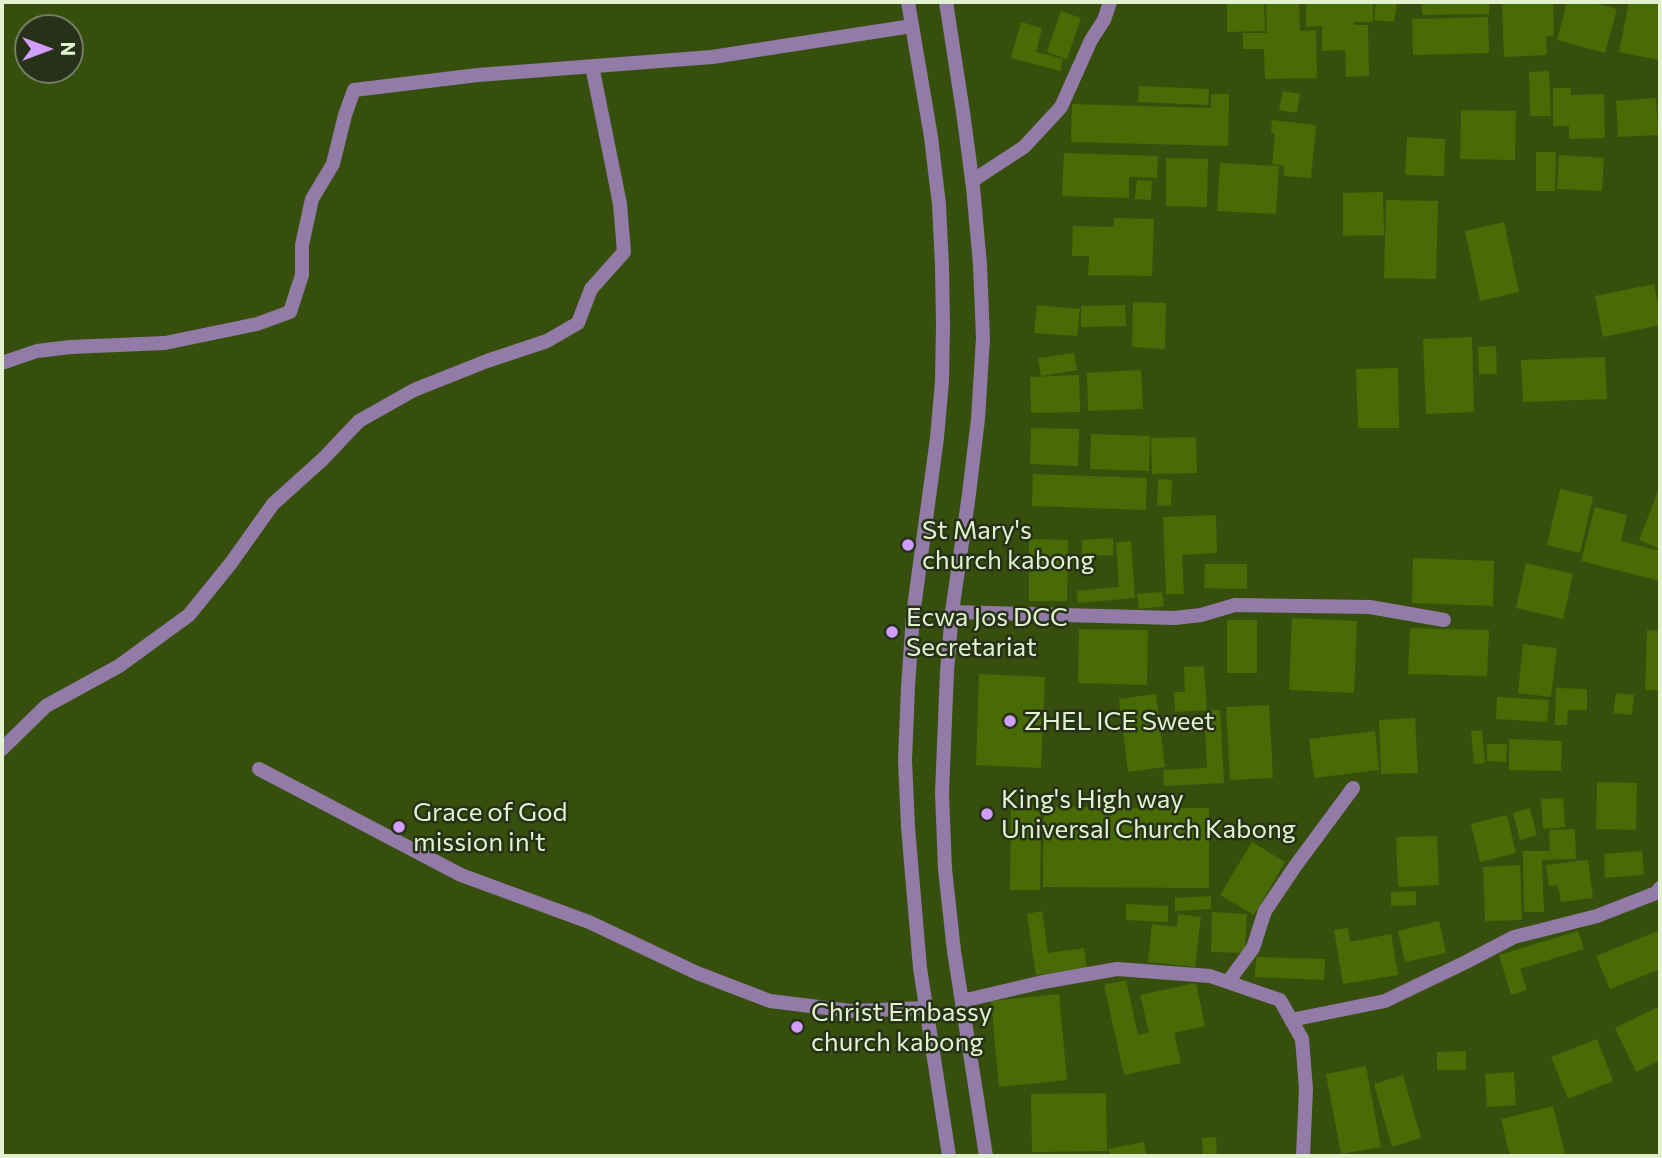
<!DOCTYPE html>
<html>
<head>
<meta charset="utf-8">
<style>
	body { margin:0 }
	#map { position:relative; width:1662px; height:1158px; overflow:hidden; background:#374f0d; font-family:Commissioner,sans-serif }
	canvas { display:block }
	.frame { position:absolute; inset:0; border:4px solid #e2f2d1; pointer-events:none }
	.north { position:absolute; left:14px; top:14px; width:70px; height:70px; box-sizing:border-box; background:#263117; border:2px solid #717e61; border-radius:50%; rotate:90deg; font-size:19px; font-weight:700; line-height:28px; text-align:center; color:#e2f2d1 }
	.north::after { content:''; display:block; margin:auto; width:24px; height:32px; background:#d19dfe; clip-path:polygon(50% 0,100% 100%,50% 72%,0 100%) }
</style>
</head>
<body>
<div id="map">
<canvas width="1662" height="1158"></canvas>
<div class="frame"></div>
<div class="north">N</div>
</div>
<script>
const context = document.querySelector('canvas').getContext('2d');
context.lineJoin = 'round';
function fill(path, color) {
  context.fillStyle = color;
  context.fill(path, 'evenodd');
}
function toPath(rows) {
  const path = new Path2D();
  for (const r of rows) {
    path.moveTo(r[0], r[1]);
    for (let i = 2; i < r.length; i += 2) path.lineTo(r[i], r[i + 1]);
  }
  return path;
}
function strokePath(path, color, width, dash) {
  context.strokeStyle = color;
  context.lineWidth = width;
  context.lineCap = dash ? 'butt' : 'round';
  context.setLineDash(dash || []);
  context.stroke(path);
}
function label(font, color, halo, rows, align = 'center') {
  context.font = font + ' Commissioner,sans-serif';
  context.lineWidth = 5;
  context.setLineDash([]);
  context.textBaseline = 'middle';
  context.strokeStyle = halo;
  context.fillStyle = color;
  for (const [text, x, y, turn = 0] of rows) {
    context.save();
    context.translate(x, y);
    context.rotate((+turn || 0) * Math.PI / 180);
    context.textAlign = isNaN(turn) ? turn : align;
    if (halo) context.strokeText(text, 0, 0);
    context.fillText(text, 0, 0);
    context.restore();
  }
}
fill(toPath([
	[1227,2,1264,2,1265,31,1227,32],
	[1266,2,1299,2,1300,31,1316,30,1317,78,1265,79,1264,49,1243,49,1243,33,1267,33],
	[1306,2,1373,2,1373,22,1354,22,1354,25,1368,25,1369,76,1346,77,1345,50,1322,51,1322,26,1306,27],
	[1376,2,1397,2,1394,22,1374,20],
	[1422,2,1489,2,1489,14,1422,15],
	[1502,2,1553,2,1554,36,1546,36,1547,55,1504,57],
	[1567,2,1591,2,1617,9,1605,53,1557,40],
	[1629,2,1660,3,1660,49,1658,60,1619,52],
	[1061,11,1081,18,1067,59,1047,52],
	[1488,17,1489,53,1413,55,1412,19],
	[1021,22,1042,28,1036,52,1063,59,1060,71,1011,58],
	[1549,71,1551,116,1530,116,1529,72],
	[1139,86,1209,89,1208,105,1138,102],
	[1553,88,1571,88,1571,95,1604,94,1605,138,1569,139,1569,126,1553,126],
	[1283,91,1300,94,1297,113,1279,110],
	[1211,94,1229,94,1228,146,1071,142,1072,104,1211,108],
	[1656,98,1658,135,1618,137,1616,101],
	[1461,110,1516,111,1515,160,1460,159],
	[1272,120,1316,125,1311,178,1284,176,1284,166,1272,164,1275,134,1271,133],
	[1407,137,1445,139,1444,176,1405,175],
	[1536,152,1556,152,1555,191,1536,191],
	[1064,153,1158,156,1157,178,1129,177,1129,198,1062,196],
	[1559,155,1604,158,1602,191,1557,189],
	[1166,158,1208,159,1207,207,1166,206],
	[1220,163,1279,166,1276,214,1217,211],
	[1137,180,1152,181,1151,200,1135,199],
	[1383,192,1384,235,1343,236,1343,193],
	[1386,200,1438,201,1436,279,1384,278],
	[1114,218,1154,219,1152,276,1088,275,1089,256,1072,256,1073,226,1114,227],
	[1504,222,1519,292,1480,301,1465,231],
	[1654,284,1660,316,1660,325,1603,337,1595,296],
	[1133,302,1166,303,1165,349,1132,347],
	[1037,305,1080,309,1077,336,1034,333],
	[1125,305,1126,326,1081,327,1081,306],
	[1472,337,1474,412,1426,414,1423,339],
	[1496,346,1497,374,1479,374,1478,347],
	[1074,353,1077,370,1041,376,1038,358],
	[1605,357,1607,399,1523,402,1521,360],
	[1398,368,1399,428,1358,428,1356,369],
	[1141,370,1143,409,1088,411,1087,373],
	[1079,375,1080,412,1031,413,1030,377],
	[1031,428,1079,429,1078,466,1030,464],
	[1091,434,1150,436,1149,471,1090,469],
	[1196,437,1197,473,1152,474,1151,438],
	[1033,474,1147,478,1146,510,1032,506],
	[1158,479,1172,480,1171,506,1157,505],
	[1660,486,1660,549,1639,540],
	[1560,489,1593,497,1580,553,1547,545],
	[1595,507,1627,515,1621,541,1660,551,1660,581,1581,561],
	[1216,515,1217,553,1182,555,1184,594,1166,594,1163,517],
	[1113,538,1113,555,1082,556,1082,540],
	[1029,539,1068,540,1067,601,1029,601],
	[1131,541,1135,598,1078,603,1077,591,1119,587,1116,543],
	[1413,558,1494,561,1493,606,1412,603],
	[1526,563,1573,574,1563,619,1516,608],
	[1205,564,1247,564,1247,589,1204,588],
	[1162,592,1164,606,1139,609,1137,594],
	[1292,618,1357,621,1354,693,1289,690],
	[1227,620,1257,620,1257,673,1227,673],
	[1410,628,1489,630,1487,676,1408,674],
	[1079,629,1148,630,1147,685,1078,683],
	[1647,630,1660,631,1660,690,1645,690],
	[1523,644,1557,648,1551,697,1518,693],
	[1204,666,1207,710,1175,712,1174,692,1185,692,1184,667],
	[979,674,1045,677,1041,768,976,765],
	[1556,688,1587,689,1587,710,1568,710,1567,725,1555,725],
	[1616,693,1634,695,1632,715,1613,713],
	[1156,694,1165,767,1128,772,1119,699],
	[1497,697,1549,700,1547,722,1496,719],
	[1269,705,1273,778,1230,780,1226,707],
	[1204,710,1220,710,1224,783,1164,786,1163,770,1207,768],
	[1415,718,1418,773,1381,774,1379,720],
	[1482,730,1485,763,1474,764,1471,731],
	[1375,731,1379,770,1314,778,1309,739],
	[1509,739,1562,741,1561,771,1509,770],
	[1487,744,1507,744,1506,762,1487,761],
	[1597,782,1637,783,1636,830,1596,829],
	[1563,798,1565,827,1543,829,1541,799],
	[1011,806,1041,806,1040,890,1010,890],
	[1044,807,1209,808,1209,888,1043,887],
	[1530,808,1537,835,1520,840,1513,813],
	[1507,815,1516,853,1480,862,1471,824],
	[1575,829,1576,859,1542,860,1544,912,1524,912,1523,851,1550,851,1549,830],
	[1437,836,1439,885,1398,887,1396,837],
	[1252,842,1285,862,1254,915,1220,895],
	[1642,851,1644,875,1605,878,1604,854],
	[1588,860,1593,898,1561,902,1558,885,1549,886,1546,865],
	[1520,865,1522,920,1485,921,1483,867],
	[1416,891,1416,905,1391,906,1391,892],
	[1211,896,1211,909,1175,911,1175,898],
	[1126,904,1168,906,1168,922,1126,920],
	[1042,911,1048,953,1084,948,1087,968,1036,975,1027,914],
	[1212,912,1247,914,1245,953,1211,952],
	[1178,914,1201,917,1195,967,1148,962,1152,924,1177,927],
	[1439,921,1446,953,1405,962,1398,931],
	[1348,928,1350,942,1391,934,1398,975,1343,984,1334,930],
	[1660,930,1660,969,1610,989,1596,956],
	[1578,931,1584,949,1520,969,1527,990,1511,995,1499,955],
	[1256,957,1325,959,1324,980,1255,977],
	[1126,980,1138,1035,1149,1032,1140,995,1196,983,1205,1026,1174,1033,1181,1063,1124,1075,1104,985],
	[1059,994,1067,1080,999,1087,991,1001],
	[1660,1006,1660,1060,1636,1072,1615,1028],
	[1597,1039,1613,1081,1568,1099,1551,1057],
	[1466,1051,1466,1070,1437,1070,1437,1052],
	[1366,1066,1381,1147,1341,1154,1326,1074],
	[1514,1072,1516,1105,1487,1107,1485,1074],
	[1403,1075,1421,1138,1392,1147,1374,1084],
	[1106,1093,1107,1151,1032,1152,1031,1094],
	[1553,1106,1565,1154,1556,1156,1510,1156,1501,1119],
	[1216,1137,1217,1156,1203,1156,1202,1138],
	[1144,1142,1146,1156,1110,1156,1108,1149]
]), '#496b05');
strokePath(toPath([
	[952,612,1175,618,1201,615,1235,605,1370,607,1444,620]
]), '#937ba8', 14);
strokePath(toPath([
	[972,181,1024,147,1061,107,1091,40,1104,20,1110,2],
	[2,363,37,351,71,347,165,343,257,324,290,312,302,275,302,245,312,199,333,164,345,115,354,90,478,75,712,57,912,26],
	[2,749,46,706,119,666,189,615,231,563,273,504,323,459,359,421,414,390,487,361,547,341,578,323,591,289,624,252,620,204,592,66],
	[259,769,461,875,589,922,697,973,770,1001,851,1011,926,1008],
	[1228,982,1253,948,1265,911,1296,865,1353,788],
	[962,1001,1043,982,1117,969,1210,976,1280,1000,1302,1039,1306,1089,1303,1156],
	[1291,1020,1385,1001,1466,962,1514,937,1597,916,1656,893,1660,888]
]), '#937ba8', 14);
strokePath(toPath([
	[908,2,931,137,939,205,942,267,943,326,942,381,937,438,913,615,908,687,905,760,908,827,920,968,949,1156],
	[946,2,963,112,973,187,980,265,983,338,978,419,969,494,952,612,947,671,942,793,945,869,954,951,986,1156]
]), '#937ba8', 14);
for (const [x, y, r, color] of [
	[908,545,7,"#d19dfe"],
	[892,632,7,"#d19dfe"],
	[1010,721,7,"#d19dfe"],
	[987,814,7,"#d19dfe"],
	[399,827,7,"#d19dfe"],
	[797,1027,7,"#d19dfe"]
]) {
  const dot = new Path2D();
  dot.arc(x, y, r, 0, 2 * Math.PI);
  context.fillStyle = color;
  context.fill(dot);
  strokePath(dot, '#263117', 2.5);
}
label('26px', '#e2f2d1', '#263117', [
	["St Mary's",922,530],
	["church kabong",922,560],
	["Ecwa Jos DCC",906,617],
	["Secretariat",906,647],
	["ZHEL ICE Sweet",1024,721],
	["King's High way",1001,799],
	["Universal Church Kabong",1001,829],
	["Grace of God",413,812],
	["mission in't",413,842],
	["Christ Embassy",811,1012],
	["church kabong",811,1042]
], 'left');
</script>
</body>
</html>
